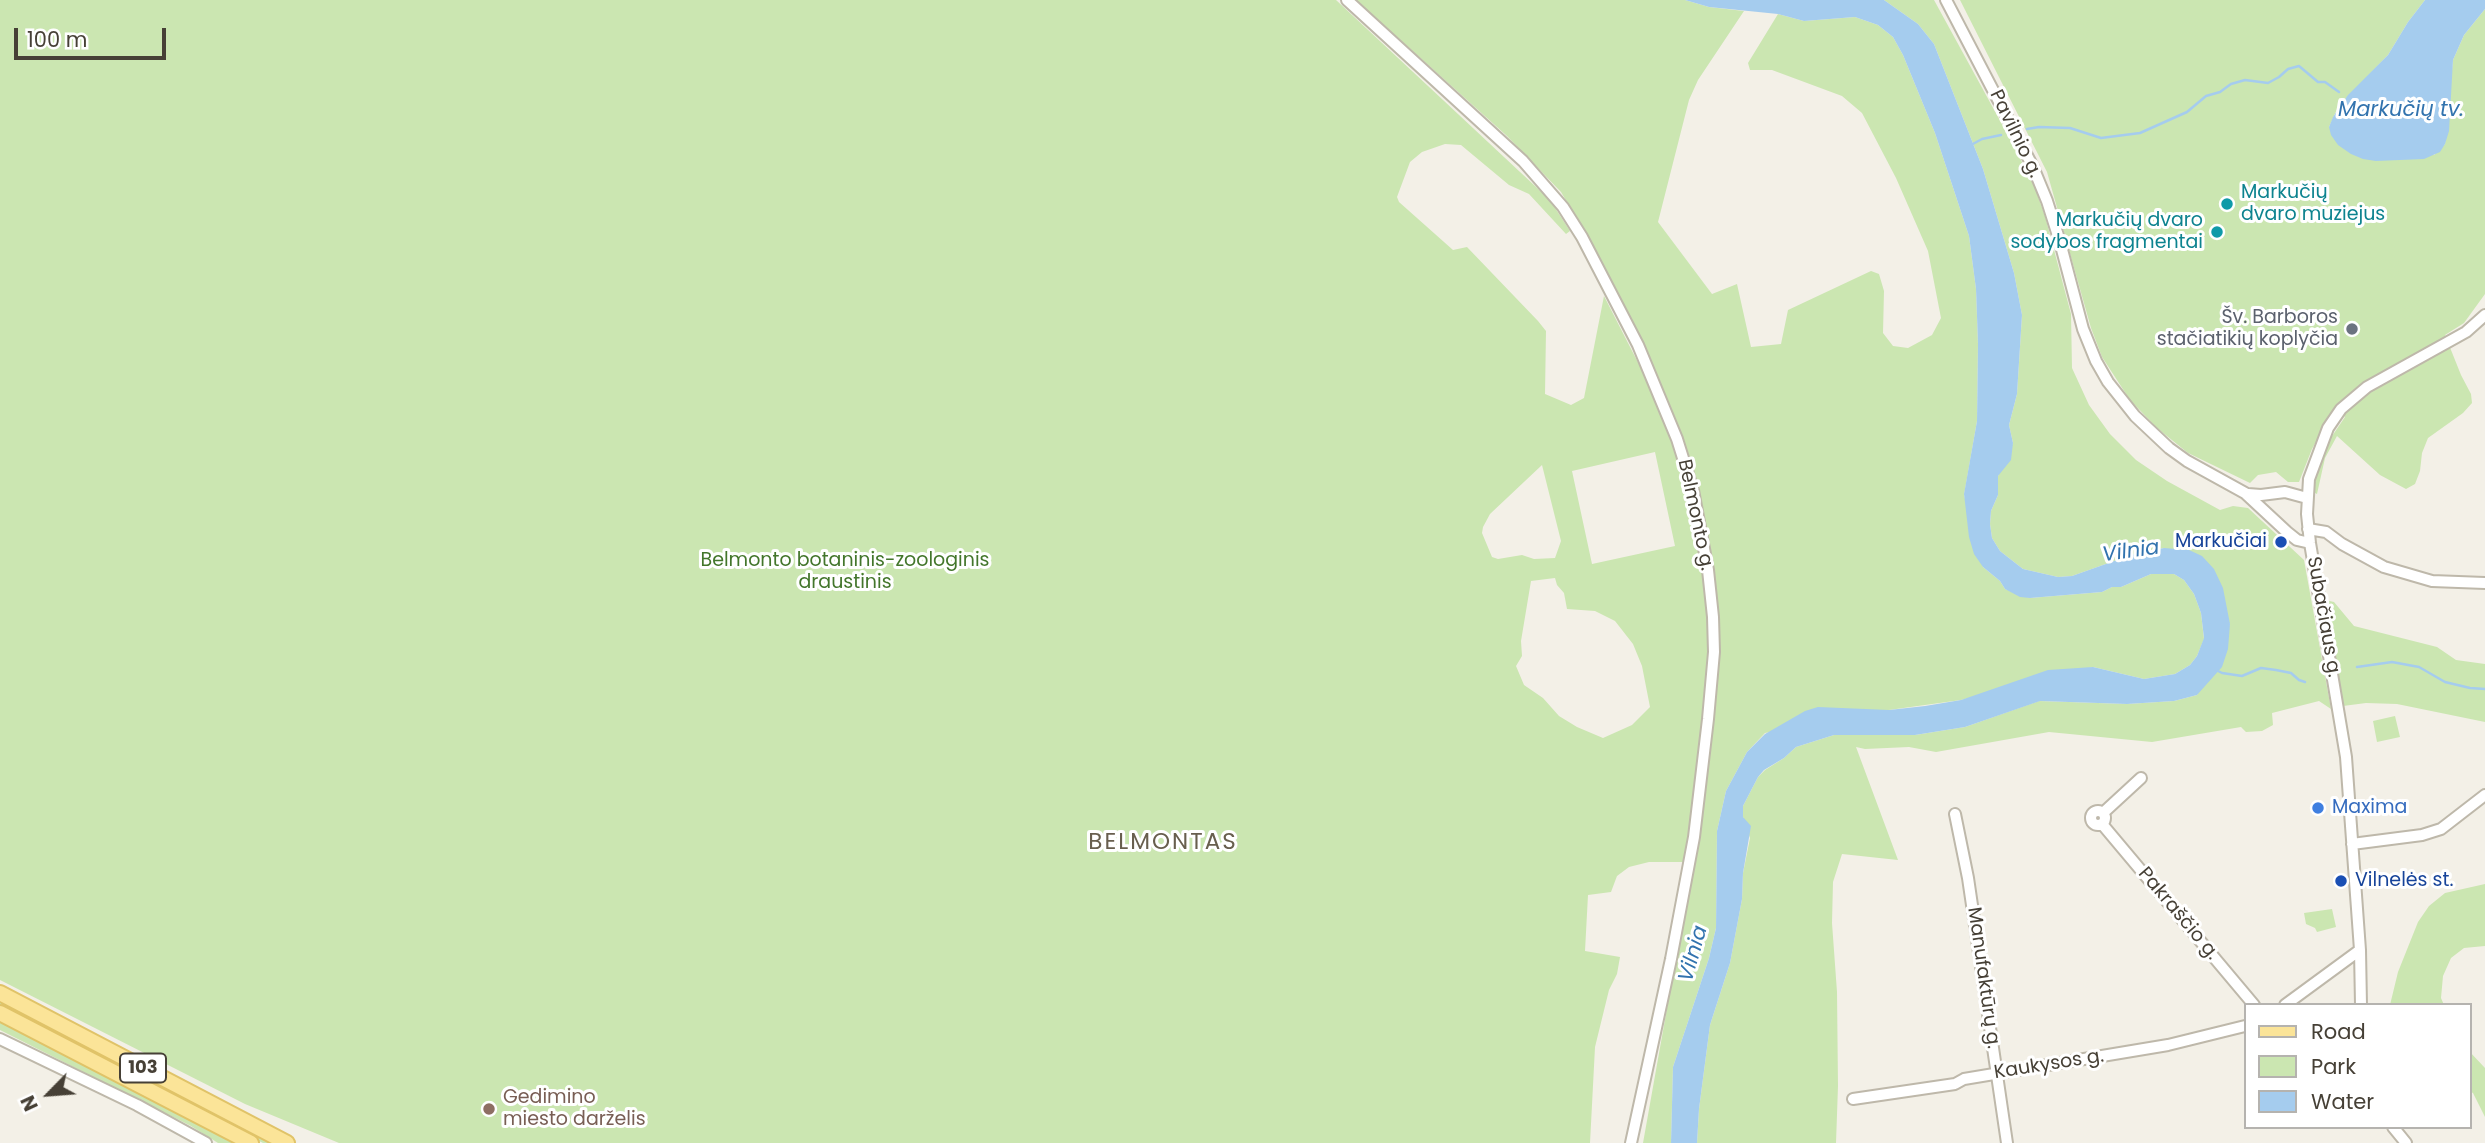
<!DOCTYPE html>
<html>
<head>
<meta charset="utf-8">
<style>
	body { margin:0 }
	#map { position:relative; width:2485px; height:1143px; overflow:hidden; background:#f3f0e7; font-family:Poppins,sans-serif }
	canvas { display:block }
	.legend { position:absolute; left:2244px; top:1003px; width:228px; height:126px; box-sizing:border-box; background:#fff; border:2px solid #b5b3af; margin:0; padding:9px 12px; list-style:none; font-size:21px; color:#464036 }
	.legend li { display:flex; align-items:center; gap:14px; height:35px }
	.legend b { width:35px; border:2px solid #b5b3af }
	.north { position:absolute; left:14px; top:1059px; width:70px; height:70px; -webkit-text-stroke:5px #fff; paint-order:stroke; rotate:245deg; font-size:19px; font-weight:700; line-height:28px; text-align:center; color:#464036 }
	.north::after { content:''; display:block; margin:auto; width:24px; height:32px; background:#464036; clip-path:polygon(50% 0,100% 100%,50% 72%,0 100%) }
	.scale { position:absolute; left:14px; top:28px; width:152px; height:32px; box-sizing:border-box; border:4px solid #464036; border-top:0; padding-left:9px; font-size:21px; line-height:24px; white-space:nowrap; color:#464036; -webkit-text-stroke:5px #fff; paint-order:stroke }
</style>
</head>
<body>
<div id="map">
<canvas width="2485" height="1143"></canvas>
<ul class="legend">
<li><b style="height:9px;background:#fbe498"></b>Road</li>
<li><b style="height:19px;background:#cbe6b1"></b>Park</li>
<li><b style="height:19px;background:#a5ccee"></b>Water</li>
</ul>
<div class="north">N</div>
<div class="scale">100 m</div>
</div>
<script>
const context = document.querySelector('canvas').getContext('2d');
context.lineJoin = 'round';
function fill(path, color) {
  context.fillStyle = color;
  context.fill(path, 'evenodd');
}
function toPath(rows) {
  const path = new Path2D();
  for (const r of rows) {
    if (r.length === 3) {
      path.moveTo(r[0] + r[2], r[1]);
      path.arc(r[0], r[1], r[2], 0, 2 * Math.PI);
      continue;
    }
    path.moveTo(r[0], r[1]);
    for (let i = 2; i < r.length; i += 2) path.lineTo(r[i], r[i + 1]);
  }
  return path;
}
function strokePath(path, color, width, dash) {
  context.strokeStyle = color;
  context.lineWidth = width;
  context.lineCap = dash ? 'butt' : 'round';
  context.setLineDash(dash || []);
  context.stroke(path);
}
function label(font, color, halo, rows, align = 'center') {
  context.font = font + ' Poppins,sans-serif';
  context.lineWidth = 6;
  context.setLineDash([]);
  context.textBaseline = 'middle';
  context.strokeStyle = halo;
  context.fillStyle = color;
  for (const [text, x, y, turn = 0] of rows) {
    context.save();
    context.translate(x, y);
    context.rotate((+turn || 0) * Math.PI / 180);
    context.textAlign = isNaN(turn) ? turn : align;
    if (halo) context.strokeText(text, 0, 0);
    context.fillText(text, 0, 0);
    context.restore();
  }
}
fill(toPath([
	[0,0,1336,0,1550,200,1570,231,1566,234,1529,194,1509,185,1461,145,1445,144,1422,152,1410,162,1397,197,1399,202,1453,250,1467,247,1538,321,1546,331,1545,394,1571,405,1584,398,1604,296,1651,388,1670,436,1685,485,1705,584,1709,624,1708,667,1690,827,1685,862,1649,862,1629,867,1617,876,1611,892,1588,895,1585,951,1620,957,1617,974,1609,990,1595,1047,1590,1143,339,1143,245,1104,0,980],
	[1655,452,1675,546,1592,564,1572,471],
	[1542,465,1561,541,1555,558,1534,559,1522,555,1498,559,1492,557,1482,533,1483,527,1490,514],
	[1555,578,1557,585,1564,593,1567,609,1595,611,1615,621,1633,644,1642,666,1650,707,1632,725,1603,738,1577,727,1559,716,1543,698,1524,685,1516,666,1522,656,1521,641,1531,581],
	[1356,0,1685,0,1709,7,1744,11,1698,80,1689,100,1658,222,1712,294,1737,284,1751,347,1781,344,1788,310,1871,271,1879,274,1884,291,1883,333,1893,346,1908,348,1932,335,1941,318,1928,251,1896,178,1862,113,1842,96,1772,70,1750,70,1748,63,1778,14,1804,21,1855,17,1878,25,1893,37,1903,55,1935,133,1969,236,1976,289,1978,344,1977,421,1964,495,1983,567,2000,581,2005,589,2030,598,2102,592,2112,587,2121,587,2151,574,2174,574,2184,580,2194,594,2201,613,2204,639,2197,656,2190,665,2175,674,2144,679,2093,667,1961,700,1889,710,1765,733,1747,752,1726,791,1717,831,1716,928,1709,958,1673,1067,1671,1143,1643,1143,1697,840,1718,670,1719,630,1715,591,1693,472,1674,415,1652,367,1596,251,1561,192,1507,136],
	[1884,0,1934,0,2015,148,2035,188,2045,216,2071,314,2072,368,2089,405,2110,434,2136,460,2167,481,2220,510,2233,506,2248,508,2304,560,2331,709,2319,701,2272,713,2273,725,2262,731,2246,732,2241,727,2152,742,2049,732,1936,752,1909,747,1865,749,1856,747,1898,860,1842,854,1833,882,1832,923,1837,992,1838,1086,1836,1143,1697,1143,1699,1109,1710,1025,1730,963,1742,899,1743,873,1750,838,1743,817,1743,806,1758,777,1765,770,1784,758,1796,747,1834,735,1915,735,1965,727,2039,701,2127,704,2174,701,2197,695,2230,624,2164,548,2134,554,2072,576,2058,577,2023,569,2000,551,1992,538,1990,524,1991,511,1998,495,1998,476,2013,443,2009,425,2017,394,2022,315,2014,273,1983,169,1934,44,1918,24],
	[1960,0,2425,0,2408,22,2388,55,2338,107,2329,127,2434,155,2445,144,2453,60,2464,35,2485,9,2485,294,2464,323,2445,335,2461,375,2471,394,2472,403,2463,413,2428,438,2422,453,2420,471,2415,484,2406,489,2380,475,2337,436,2325,458,2317,494,2313,492,2319,464,2328,442,2345,417,2337,409,2327,421,2312,449,2299,482,2288,482,2276,472,2258,475,2250,483,2188,453,2157,428,2130,400,2102,357,2091,328,2047,172],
	[2325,600,2334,602,2354,626,2437,647,2456,660,2485,664,2485,722,2397,704,2366,703,2343,706],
	[2395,716,2400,737,2377,742,2373,721],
	[2485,884,2485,946,2464,948,2451,958,2443,976,2441,998,2444,1005,2390,1005,2398,972,2418,922,2429,906,2445,893],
	[2332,909,2336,927,2317,932,2315,928,2306,924,2304,913],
	[0,1000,273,1143,263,1143,0,1007],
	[0,1020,238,1143,218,1143,191,1126,0,1030],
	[2469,1051,2485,1068,2485,1117,2473,1093,2469,1091]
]), '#cbe6b1');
fill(toPath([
	[1685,0,1884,0,1918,24,1934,44,1983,169,2014,273,2022,315,2017,394,2009,425,2013,443,2011,460,1998,476,1998,495,1991,511,1990,524,1992,538,2000,551,2023,569,2058,577,2072,576,2134,554,2164,548,2189,550,2202,556,2214,569,2223,588,2230,624,2228,649,2222,667,2197,695,2174,701,2127,704,2040,701,1965,727,1915,735,1834,735,1796,747,1784,758,1764,770,1758,777,1743,806,1743,817,1751,826,1743,873,1742,899,1730,963,1710,1025,1699,1109,1697,1143,1671,1143,1673,1067,1709,958,1716,928,1717,831,1726,791,1747,752,1765,734,1805,711,1818,707,1889,710,1925,706,1961,700,2048,670,2093,667,2144,679,2175,674,2190,665,2197,656,2204,638,2201,613,2194,594,2184,580,2174,574,2151,574,2121,587,2112,587,2102,592,2030,598,2020,597,2005,589,2000,581,1983,567,1974,554,1969,537,1964,494,1977,421,1978,344,1976,289,1969,236,1935,133,1903,55,1893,37,1878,25,1855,17,1804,21,1778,14,1709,7],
	[2425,0,2485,0,2485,9,2464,35,2453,60,2449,131,2445,144,2440,152,2424,159,2376,161,2363,159,2351,154,2338,145,2331,135,2329,127,2333,117,2348,95,2388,55,2408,22]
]), '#a5ccee');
strokePath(toPath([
	[2027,129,2039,127,2070,128,2101,138,2140,133,2187,112,2206,96,2220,92,2231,84,2245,80,2268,83,2279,77,2288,69,2299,66,2318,82,2325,82,2339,92],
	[1971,145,1982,139,2001,135],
	[2357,667,2392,662,2419,667,2445,682,2470,688,2485,689],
	[2216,670,2222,673,2242,676,2261,668,2276,670,2291,673,2299,680,2305,682]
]), '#a5ccee', 2.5);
const minor = toPath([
	[1347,0,1523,161,1563,207,1582,237,1638,345,1677,439,1693,490,1708,570,1713,617,1714,652,1708,719,1694,837,1671,959,1631,1143],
	[1946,0,2033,167,2047,201,2060,242,2083,329,2096,361,2108,382,2135,416,2169,448,2187,461,2245,493,2287,532,2297,540,2310,543],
	[2248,494,2261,495,2285,492,2307,498],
	[2308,529,2326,532,2342,544,2384,567,2432,581,2485,583],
	[2098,818,7],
	[2103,813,2141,778],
	[1955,814,1968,878,2007,1143],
	[2102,824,2254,1005],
	[2352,844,2422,835,2441,829,2485,795],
	[2285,1005,2360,950],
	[2361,1005,2360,950,2346,757,2310,543,2307,514,2309,479,2328,428,2341,409,2367,387,2466,332,2485,315],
	[0,1039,137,1105,206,1143],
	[1853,1099,1955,1084,1964,1079,2168,1045,2245,1026],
	[2393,1127,2406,1143]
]);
const major = toPath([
	[0,993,287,1143],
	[0,1013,251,1143]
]);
strokePath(minor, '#beb8aa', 14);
strokePath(major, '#e0c368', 18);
strokePath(minor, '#fff', 10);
strokePath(major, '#fbe498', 14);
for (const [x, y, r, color] of [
	[2227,204,7,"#0f9aa8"],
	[2217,232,7,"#0f9aa8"],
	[2352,329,7,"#6b7280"],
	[2281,542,7,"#1a4fb4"],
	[2318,808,7,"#3f7fe0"],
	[2341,881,7,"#1a4fb4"],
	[489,1109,7,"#8d6e63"]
]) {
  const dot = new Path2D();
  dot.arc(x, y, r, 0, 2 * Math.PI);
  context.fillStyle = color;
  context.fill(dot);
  strokePath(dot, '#fff', 2.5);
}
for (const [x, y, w] of [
	[143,1068,46]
]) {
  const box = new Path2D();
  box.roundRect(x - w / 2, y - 14.5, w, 29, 5);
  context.fillStyle = '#fff';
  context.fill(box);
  strokePath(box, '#464036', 2);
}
label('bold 18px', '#464036', null, [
	["103",143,1068]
]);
label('19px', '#464036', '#fff', [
	["Pavilnio g.",2015,134,64],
	["Belmonto g.",1695,515,78],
	["Subačiaus g.",2323,617,80],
	["Pakraščio g.",2178,914,50],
	["Manufaktūrų g.",1983,978,82],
	["Kaukysos g.",2049,1065,-9]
]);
label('19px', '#0d838f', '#fff', [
	["Markučių",2241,193],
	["dvaro muziejus",2241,215],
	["Markučių dvaro",2203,221,"right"],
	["sodybos fragmentai",2203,243,"right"]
], 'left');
label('19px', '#5b616d', '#fff', [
	["Šv. Barboros",2338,318],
	["stačiatikių koplyčia",2338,340]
], 'right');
label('19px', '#164399', '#fff', [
	["Markučiai",2267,542],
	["Vilnelės st.",2355,881,"left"]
], 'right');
label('19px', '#43762b', '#fff', [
	["Belmonto botaninis-zoologinis",845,561],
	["draustinis",845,583]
]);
label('19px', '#366cbe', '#fff', [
	["Maxima",2332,808]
], 'left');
label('19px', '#785e54', '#fff', [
	["Gedimino",503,1098],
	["miesto darželis",503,1120]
], 'left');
label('italic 21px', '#3273ae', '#fff', [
	["Markučių tv.",2401,111],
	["Vilnia",2131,552,-8],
	["Vilnia",1694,954,-74]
]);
context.letterSpacing = '2px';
label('23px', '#685f4e', '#fff', [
	["BELMONTAS",1163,843]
]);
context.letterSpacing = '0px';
</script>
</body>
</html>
